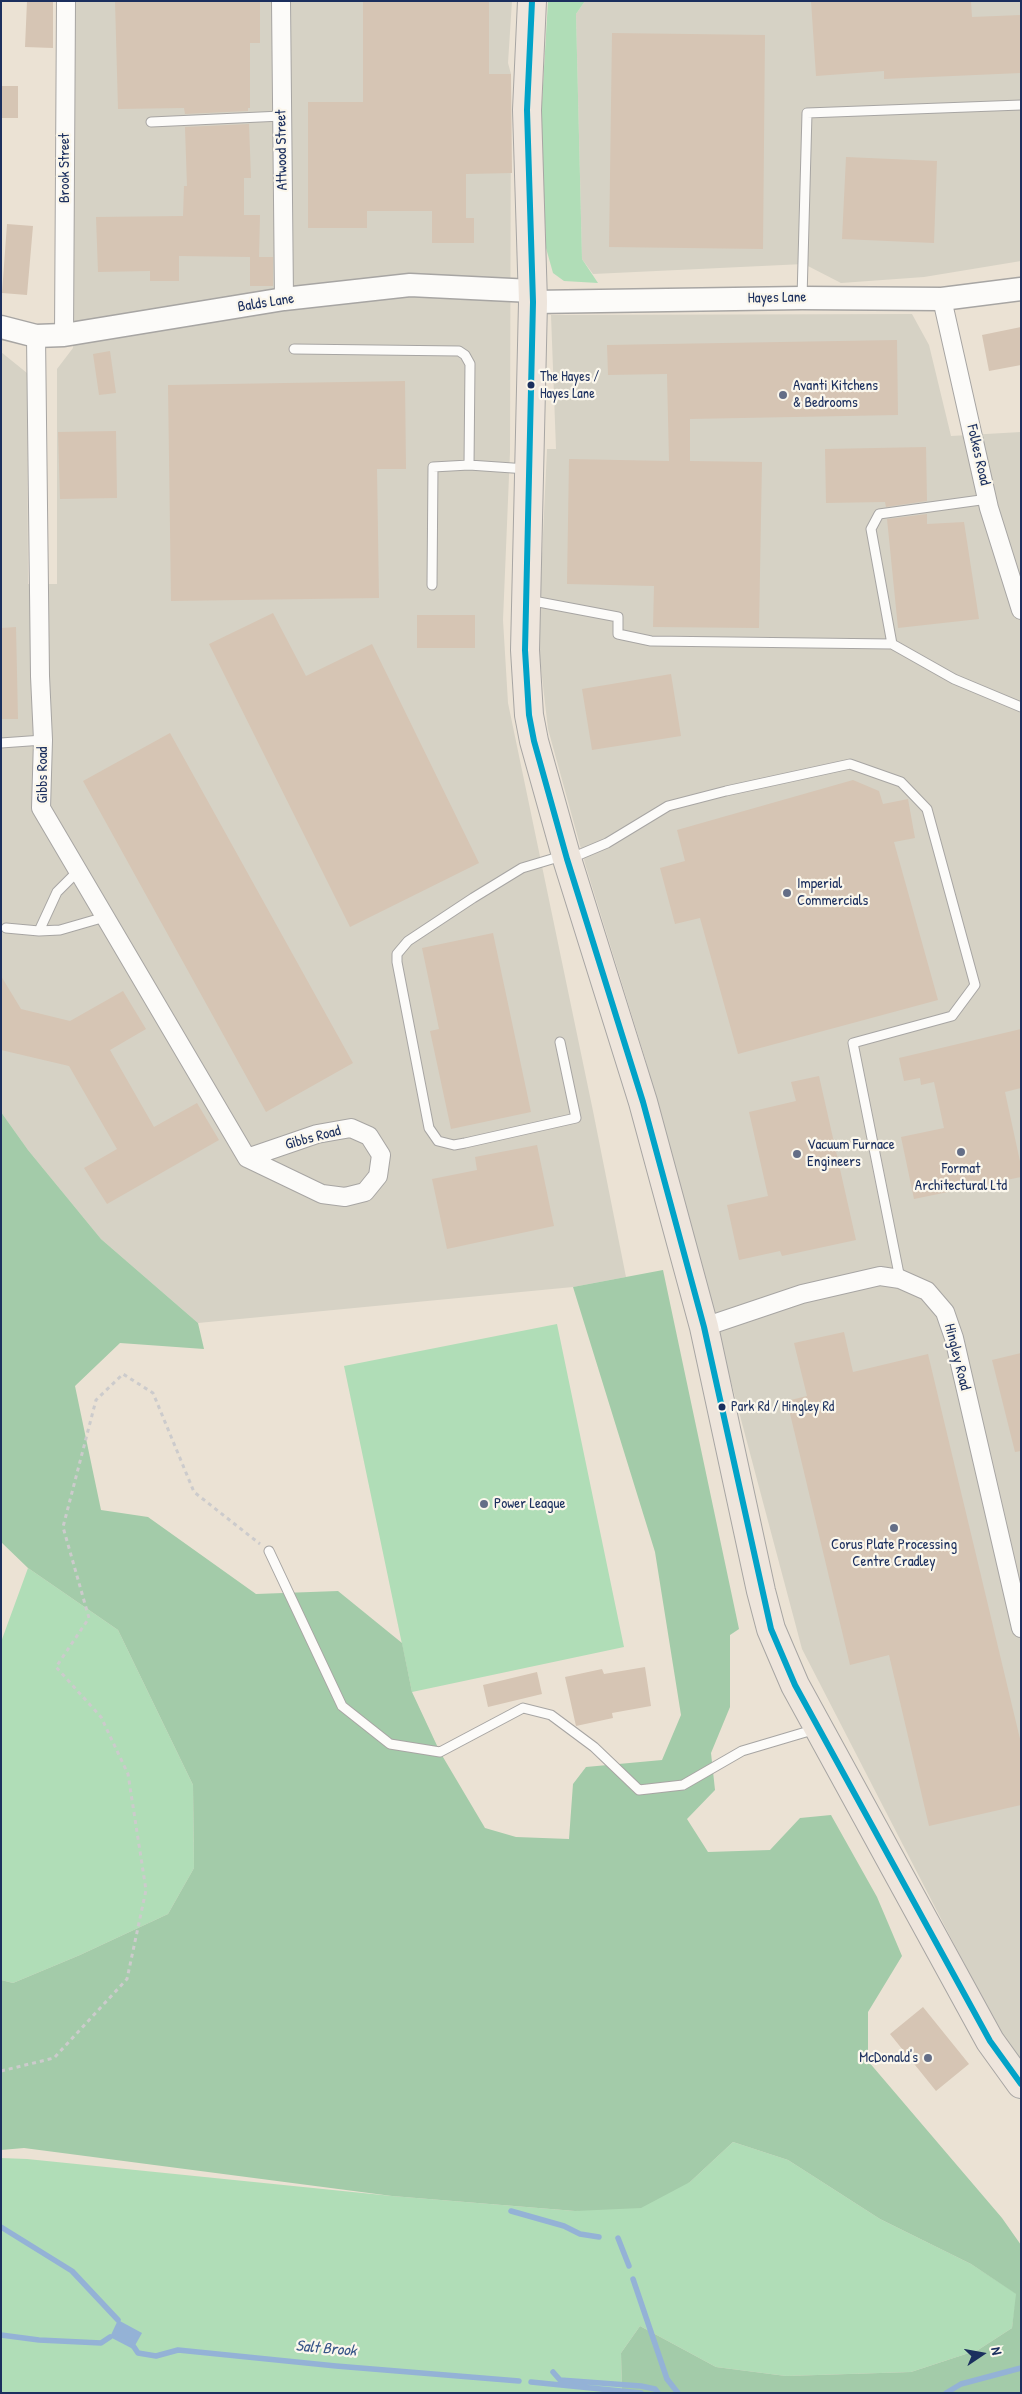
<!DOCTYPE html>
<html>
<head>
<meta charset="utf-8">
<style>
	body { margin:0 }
	#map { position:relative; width:1022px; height:2394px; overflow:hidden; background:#ebe2d4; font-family:"Patrick Hand",sans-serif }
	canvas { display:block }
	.frame { position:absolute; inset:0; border:2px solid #1b2f5e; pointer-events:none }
	.north { position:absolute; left:957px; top:2329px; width:50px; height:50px; -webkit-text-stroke:4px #fbf7ec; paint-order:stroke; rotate:78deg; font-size:14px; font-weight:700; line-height:20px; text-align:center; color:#1b2f5e }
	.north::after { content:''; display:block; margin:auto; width:18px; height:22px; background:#1b2f5e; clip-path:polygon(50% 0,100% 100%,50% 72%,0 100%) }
</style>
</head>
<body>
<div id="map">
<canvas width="1022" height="2394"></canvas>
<div class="frame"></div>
<div class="north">N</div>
</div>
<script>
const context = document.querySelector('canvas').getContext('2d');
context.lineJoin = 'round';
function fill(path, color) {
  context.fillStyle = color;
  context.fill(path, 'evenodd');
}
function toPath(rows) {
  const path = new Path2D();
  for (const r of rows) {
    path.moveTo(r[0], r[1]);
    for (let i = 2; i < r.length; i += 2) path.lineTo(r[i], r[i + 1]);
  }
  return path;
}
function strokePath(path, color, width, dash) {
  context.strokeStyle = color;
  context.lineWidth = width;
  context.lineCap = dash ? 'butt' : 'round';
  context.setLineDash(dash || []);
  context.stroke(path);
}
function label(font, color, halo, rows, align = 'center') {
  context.font = font + ' "Patrick Hand",sans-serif';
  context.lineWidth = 4.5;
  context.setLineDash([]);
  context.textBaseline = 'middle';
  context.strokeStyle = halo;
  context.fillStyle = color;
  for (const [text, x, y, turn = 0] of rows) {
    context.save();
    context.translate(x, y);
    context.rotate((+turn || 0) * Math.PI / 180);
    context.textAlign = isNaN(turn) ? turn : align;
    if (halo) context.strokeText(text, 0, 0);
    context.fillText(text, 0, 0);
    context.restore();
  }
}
fill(toPath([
	[73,1,512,1,508,63,511,74,510,452,503,620,508,703,593,1111,626,1277,573,1287,198,1323,101,1239,28,1150,1,1112,1,352,27,373,28,584,57,584,57,369,73,348],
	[585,1,1021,1,1021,261,924,277,841,283,804,264,593,274,582,259,576,14],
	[912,314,929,345,951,436,1021,432,1021,2074,802,1649,645,1058,586,867,548,729,538,642,547,449,556,449,551,315]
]), '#d6d2c5');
fill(toPath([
	[548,1,585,1,576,14,582,259,598,283,564,281,553,273,546,248,541,119],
	[557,1324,624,1647,412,1692,344,1366],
	[28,1568,118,1630,193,1785,194,1868,168,1914,80,1955,13,1983,1,1980,1,1642],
	[733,2142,788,2160,880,2219,971,2264,1017,2294,1012,2328,978,2350,911,2372,786,2376,716,2367,640,2326,621,2353,622,2393,1,2393,1,2158,27,2159,392,2196,575,2211,690,2182]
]), '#b0ddb7');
fill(toPath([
	[1,1112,28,1150,101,1239,198,1323,204,1349,120,1343,75,1386,101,1510,148,1517,256,1594,338,1591,402,1643,412,1692,440,1752,485,1828,516,1837,569,1839,573,1784,586,1767,662,1760,681,1715,655,1552,573,1287,663,1270,739,1629,730,1635,730,1707,711,1753,715,1790,687,1819,708,1852,770,1850,800,1818,831,1815,877,1897,902,1956,868,2012,868,2061,1002,2218,1021,2245,1021,2393,622,2393,621,2353,640,2326,716,2367,786,2376,911,2372,978,2350,1012,2328,1016,2294,971,2264,880,2219,788,2160,733,2142,690,2182,641,2208,575,2211,392,2196,24,2148,1,2150,1,1980,13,1983,80,1955,168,1914,194,1868,193,1785,118,1630,28,1568,1,1542]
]), '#a3cba9');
fill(toPath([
	[118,2320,142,2333,133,2349,110,2337]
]), '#94b2d6');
strokePath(toPath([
	[511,2211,564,2226,580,2234,599,2237],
	[1,2227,72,2271,118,2320],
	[618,2238,629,2266],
	[633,2279,667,2379,678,2393],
	[1,2335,39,2340,101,2343,110,2337],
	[134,2347,138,2353,156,2356,178,2350,336,2366,519,2381],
	[553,2372,560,2380,641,2386,655,2389,658,2393],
	[531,2382,641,2393],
	[946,2393,961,2384,1021,2368]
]), '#94b2d6', 5.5);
fill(toPath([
	[27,1,53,1,53,48,25,47],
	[115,1,260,1,260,43,250,43,250,108,248,108,248,111,185,114,184,108,118,109],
	[363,1,489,1,489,74,511,74,512,173,466,174,466,218,474,218,474,243,432,243,432,211,367,211,367,228,308,228,308,102,363,102],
	[811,1,971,1,972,17,1021,15,1021,73,884,79,884,71,816,76],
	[612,33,765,35,763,249,609,247],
	[1,86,18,86,18,118,1,118],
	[249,124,251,178,244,178,244,215,260,215,259,257,273,257,273,286,250,286,250,257,179,256,179,281,150,281,150,271,98,272,96,217,183,216,184,186,187,186,185,127],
	[846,157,937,161,934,243,842,239],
	[7,224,33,226,27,295,2,293],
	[1021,327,1021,365,989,371,982,335],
	[897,340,898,415,690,419,690,461,762,462,759,628,653,627,654,586,567,584,569,459,669,461,667,374,608,375,607,345],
	[110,351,116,393,99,395,93,354],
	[405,381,406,469,377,469,379,598,171,601,168,385],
	[116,431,117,498,60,499,58,432],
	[926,447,927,501,886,507,885,502,826,503,825,449],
	[927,514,927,524,964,522,979,619,898,628,887,519],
	[273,613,306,676,372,644,479,863,350,927,209,644],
	[417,615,475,615,475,648,417,648],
	[16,627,18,719,1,719,1,628],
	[671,674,681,736,592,750,582,689],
	[170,733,353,1063,266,1112,83,781],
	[853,780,879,791,883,804,908,799,915,838,894,842,938,1000,738,1054,700,918,675,924,660,868,685,861,677,830],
	[493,933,531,1112,451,1129,430,1031,439,1029,422,948],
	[1,976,21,1009,70,1021,123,991,146,1029,110,1050,154,1127,197,1103,219,1140,107,1204,84,1168,117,1149,69,1066,1,1050],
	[1021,1029,1021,1088,1005,1092,1021,1166,1021,1177,914,1199,901,1137,944,1128,934,1082,921,1085,920,1078,904,1081,899,1058],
	[819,1076,856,1240,782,1256,780,1251,739,1260,727,1205,768,1196,749,1112,796,1101,791,1082],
	[537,1145,554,1226,447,1249,432,1179,477,1170,475,1157],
	[844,1332,853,1372,928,1354,1021,1743,1021,1805,929,1826,889,1655,850,1665,787,1401,807,1396,794,1343],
	[1021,1353,1021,1451,1015,1452,992,1360],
	[645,1667,651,1706,612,1713,613,1718,576,1726,565,1677,602,1669,604,1674],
	[537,1672,542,1694,488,1707,483,1685],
	[923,2007,969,2064,936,2091,890,2034]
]), '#d6c5b4');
const service = toPath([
	[151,122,282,116],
	[802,298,807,113,1021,105],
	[294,349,459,351,465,355,470,364,469,465],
	[432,585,433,467,469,465,527,469],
	[528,600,618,617,618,634,651,641,892,644,954,679,1021,707],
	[892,644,871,529,879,514,988,499],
	[1,743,43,740],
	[569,859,607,843,668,806,726,791,850,764,901,782,927,809,975,985,952,1016,853,1043,900,1279],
	[6,928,39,931,60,930,105,917],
	[39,931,57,892,78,871],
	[560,1042,576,1118,465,1143,454,1145,438,1141,429,1128,397,962,397,954,408,941,473,898,522,868,562,856],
	[269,1551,342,1706,390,1744,440,1752,523,1708,551,1715,594,1747,639,1790,683,1785,742,1751,816,1729]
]);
const minor = toPath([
	[281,1,284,299],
	[942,299,989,508,1021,610],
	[64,335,66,1],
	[36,336,40,676,43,740,41,808,247,1158,317,1134,351,1128,369,1136,381,1155,378,1176,365,1192,345,1197,322,1194,247,1158],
	[704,1327,802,1294,880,1276,900,1279,927,1291,945,1312,954,1338,1021,1628]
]);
const tertiary = toPath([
	[533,302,802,298,942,299,1021,289],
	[1,327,36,336,64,335,284,299,410,285,532,291]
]);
const trunk = toPath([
	[532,1,527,110,533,302,525,650,529,715,534,741,567,859,643,1102,704,1327,761,1591,771,1629,795,1685,990,2041,1021,2084]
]);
strokePath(service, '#a7a5a3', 11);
strokePath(minor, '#a7a5a3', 20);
strokePath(tertiary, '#a7a5a3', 25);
strokePath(trunk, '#a7a5a3', 30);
strokePath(toPath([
	[1,2071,54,2058,127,1979,146,1890,128,1774,101,1717,56,1667,89,1618,63,1527,96,1400,123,1374,153,1393,194,1492,260,1544]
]), '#cccbcc', 3, [4, 4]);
strokePath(service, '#fcfbf9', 9);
strokePath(minor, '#fcfbf9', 18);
strokePath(tertiary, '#fcfbf9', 22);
strokePath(trunk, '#eee5dc', 28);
strokePath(toPath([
	[532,1,527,110,533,302,525,650,529,715,534,741,567,859,643,1102,704,1327,771,1629,795,1685,990,2041,1021,2084]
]), '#01a3c8', 6);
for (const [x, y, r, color] of [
	[531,385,4.5,"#1b2f5e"],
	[783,395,5,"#646e87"],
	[787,893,5,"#646e87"],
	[961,1152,5,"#646e87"],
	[797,1154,5,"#646e87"],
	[722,1407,4.5,"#1b2f5e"],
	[484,1504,5,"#646e87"],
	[894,1528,5,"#646e87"],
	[928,2058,5,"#646e87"]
]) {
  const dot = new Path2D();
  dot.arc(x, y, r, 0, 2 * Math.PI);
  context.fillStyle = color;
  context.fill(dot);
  strokePath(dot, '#fbf7ec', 2);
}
label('14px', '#1b2f5e', '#fbf7ec', [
	["The Hayes /",540,377],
	["Hayes Lane",540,394],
	["Park Rd / Hingley Rd",731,1407]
], 'left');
label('15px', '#1b2f5e', '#fbf7ec', [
	["Attwood Street",282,150,-91],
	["Brook Street",65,168,-90],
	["Hayes Lane",777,298,-1],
	["Balds Lane",266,303,-9],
	["Folkes Road",978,455,77],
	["Gibbs Road",43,775,-90],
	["Gibbs Road",313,1138,-15],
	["Hingley Road",957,1357,76]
]);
label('15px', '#1b2f5e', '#fbf7ec', [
	["Avanti Kitchens",793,386],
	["& Bedrooms",793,403],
	["Imperial",797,884],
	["Commercials",797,901],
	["Vacuum Furnace",807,1145],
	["Engineers",807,1162],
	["Format",961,1169,"center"],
	["Architectural Ltd",961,1186,"center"],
	["Power League",494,1504],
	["Corus Plate Processing",894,1545,"center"],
	["Centre Cradley",894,1562,"center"],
	["McDonald's",918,2058,"right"]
], 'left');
label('italic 16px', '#385688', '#fbf7ec', [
	["Salt Brook",326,2349,5]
]);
</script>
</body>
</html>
